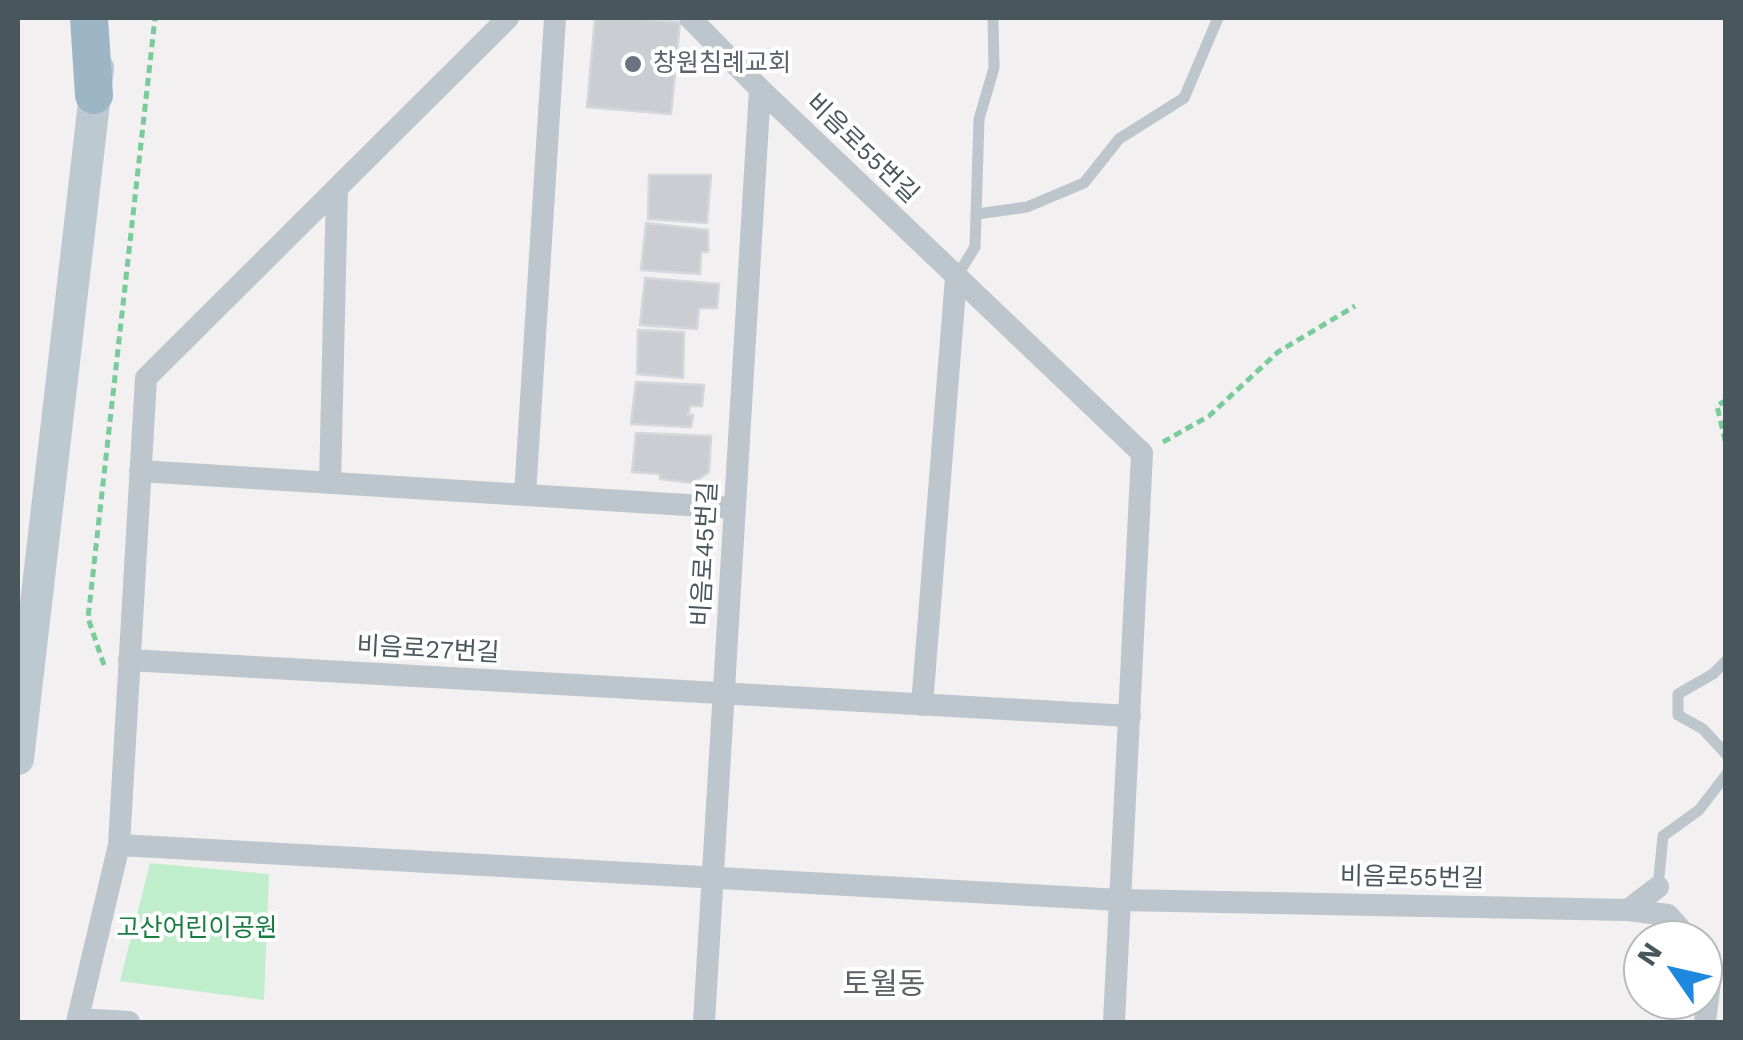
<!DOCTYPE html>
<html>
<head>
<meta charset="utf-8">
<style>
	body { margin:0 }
	#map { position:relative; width:1743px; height:1040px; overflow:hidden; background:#f2f0f0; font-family:"Work Sans",sans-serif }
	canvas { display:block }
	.frame { position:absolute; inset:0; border:20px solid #48565d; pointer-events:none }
	.north { position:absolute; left:1623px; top:920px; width:100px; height:100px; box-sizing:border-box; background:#fff; border:2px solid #b6bbbe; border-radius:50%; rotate:304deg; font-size:28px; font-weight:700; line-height:40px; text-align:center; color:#48565d }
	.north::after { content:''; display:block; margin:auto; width:35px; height:45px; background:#1e88de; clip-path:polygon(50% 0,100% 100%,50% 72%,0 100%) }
</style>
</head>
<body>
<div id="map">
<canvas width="1743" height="1040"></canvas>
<div class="frame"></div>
<div class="north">N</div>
</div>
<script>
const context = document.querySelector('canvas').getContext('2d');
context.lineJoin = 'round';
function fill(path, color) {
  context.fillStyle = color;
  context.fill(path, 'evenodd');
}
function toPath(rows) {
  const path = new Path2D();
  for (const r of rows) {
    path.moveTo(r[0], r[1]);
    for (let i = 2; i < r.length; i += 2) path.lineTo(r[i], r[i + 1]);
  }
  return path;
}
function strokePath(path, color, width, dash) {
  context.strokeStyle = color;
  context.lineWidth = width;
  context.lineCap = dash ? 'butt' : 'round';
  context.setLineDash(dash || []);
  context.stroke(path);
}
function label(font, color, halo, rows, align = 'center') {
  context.font = font + ' "Work Sans","Noto Sans KR",sans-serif';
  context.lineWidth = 8;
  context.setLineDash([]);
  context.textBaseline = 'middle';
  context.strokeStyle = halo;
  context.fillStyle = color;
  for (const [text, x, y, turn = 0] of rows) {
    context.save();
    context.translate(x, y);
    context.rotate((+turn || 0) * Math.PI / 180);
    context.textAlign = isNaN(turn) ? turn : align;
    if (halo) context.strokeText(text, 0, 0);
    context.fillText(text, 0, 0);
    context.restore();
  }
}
fill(toPath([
	[150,863,269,874,264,1000,120,981]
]), '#c0eecc');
const building = toPath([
	[595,18,633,18,680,22,671,114,587,107,595,18],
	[649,175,711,175,707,223,648,219,649,175],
	[646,223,708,230,708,252,701,252,700,274,641,270,646,223],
	[645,278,719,284,717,308,699,308,697,329,640,325,645,278],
	[638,330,684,332,683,378,637,374,638,330],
	[636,382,704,385,702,406,690,406,688,415,693,415,691,427,631,424,636,382],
	[636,433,711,436,709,472,693,483,660,479,660,474,632,472,636,433]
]);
fill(building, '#caced2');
strokePath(building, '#d4d7db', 2.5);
strokePath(toPath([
	[1726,400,1717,406,1726,444],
	[1163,442,1209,416,1278,352,1355,306],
	[104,665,88,618,155,18]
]), '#79cb99', 5, [8, 5]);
strokePath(toPath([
	[977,214,1027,207,1084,183,1119,139,1184,98,1218,18],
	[957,276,975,247,979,119,994,68,993,18],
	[1726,661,1713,674,1678,694,1678,715,1703,729,1726,754],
	[1658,887,1663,836,1699,810,1726,775]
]), '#bcc6cc', 11);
strokePath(toPath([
	[690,18,760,89,1142,453,1114,1022],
	[140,471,735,508],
	[330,483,337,188],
	[525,495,555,18],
	[129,660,1130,716],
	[922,705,956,277],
	[119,845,1120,900,1628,910,1668,915,1690,940],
	[1628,910,1658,887],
	[78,1019,129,1022],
	[77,1022,119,845,146,378,508,18],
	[704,1022,760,89],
	[1705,1022,1712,966]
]), '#bcc6cc', 22);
strokePath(toPath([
	[18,759,98,68]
]), '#bcc9d1', 32);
strokePath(toPath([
	[89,18,94,95]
]), '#9cb6c6', 38);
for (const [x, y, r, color] of [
	[633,64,10,"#6b7280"]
]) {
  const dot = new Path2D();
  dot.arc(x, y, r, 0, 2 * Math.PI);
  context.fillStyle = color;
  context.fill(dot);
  strokePath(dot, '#fff', 4);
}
label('25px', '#5b616d', '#fff', [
	["창원침례교회",653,64]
], 'left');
label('25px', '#48565d', '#fff', [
	["비음로55번길",862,149,44],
	["비음로45번길",705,554,-87],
	["비음로27번길",428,650,3],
	["비음로55번길",1412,878,1]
]);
label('25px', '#1a7d40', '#fff', [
	["고산어린이공원",197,929]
]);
label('30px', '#5c6165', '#fff', [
	["토월동",884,985]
]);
</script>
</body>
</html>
